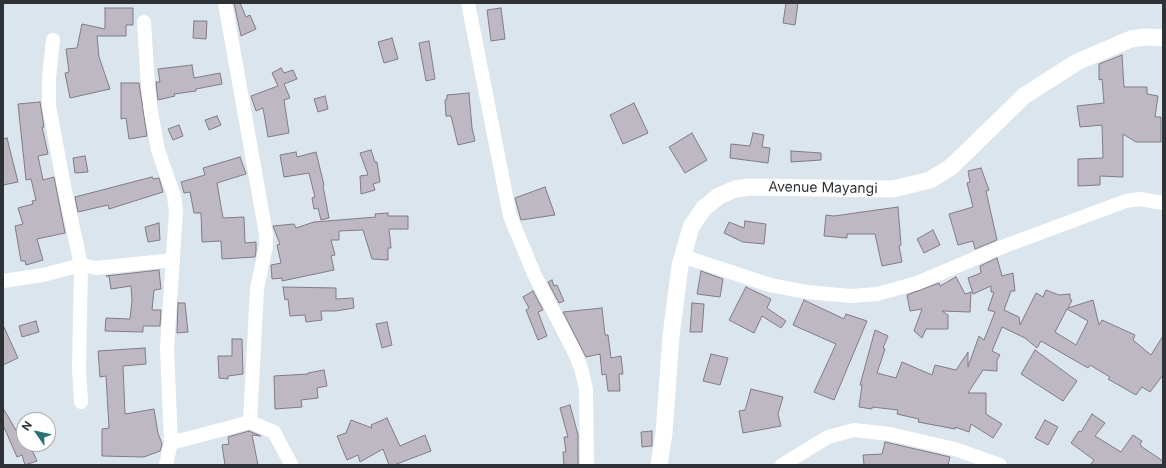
<!DOCTYPE html>
<html>
<head>
<meta charset="utf-8">
<style>
	body { margin:0 }
	#map { position:relative; width:1166px; height:468px; overflow:hidden; background:#dae5ed; font-family:Inter,sans-serif }
	canvas { display:block }
	.frame { position:absolute; inset:0; border:4px solid #2e3236; pointer-events:none }
	.north { position:absolute; left:16px; top:412px; width:40px; height:40px; box-sizing:border-box; background:#fff; border:1px solid #abadaf; border-radius:50%; rotate:304deg; font-size:11px; font-weight:700; line-height:16px; text-align:center; color:#2e3236 }
	.north::after { content:''; display:block; margin:auto; width:14px; height:18px; background:#287274; clip-path:polygon(50% 0,100% 100%,50% 72%,0 100%) }
</style>
</head>
<body>
<div id="map">
<canvas width="1166" height="468"></canvas>
<div class="frame"></div>
<div class="north">N</div>
</div>
<script>
const context = document.querySelector('canvas').getContext('2d');
context.lineJoin = 'round';
function fill(path, color) {
  context.fillStyle = color;
  context.fill(path, 'evenodd');
}
function toPath(rows) {
  const path = new Path2D();
  for (const r of rows) {
    path.moveTo(r[0], r[1]);
    for (let i = 2; i < r.length; i += 2) path.lineTo(r[i], r[i + 1]);
  }
  return path;
}
function strokePath(path, color, width, dash) {
  context.strokeStyle = color;
  context.lineWidth = width;
  context.lineCap = dash ? 'butt' : 'round';
  context.setLineDash(dash || []);
  context.stroke(path);
}
function label(font, color, halo, rows, align = 'center') {
  context.font = font + ' Inter,sans-serif';
  context.lineWidth = 3;
  context.setLineDash([]);
  context.textBaseline = 'middle';
  context.strokeStyle = halo;
  context.fillStyle = color;
  for (const [text, x, y, turn = 0] of rows) {
    context.save();
    context.translate(x, y);
    context.rotate((+turn || 0) * Math.PI / 180);
    context.textAlign = isNaN(turn) ? turn : align;
    if (halo) context.strokeText(text, 0, 0);
    context.fillText(text, 0, 0);
    context.restore();
  }
}
const building = toPath([
	[234,3,240,3,246,17,250,15,256,29,241,36,234,3],
	[786,3,798,3,795,25,783,23,786,3],
	[105,8,133,8,133,25,126,25,126,36,97,36,99,57,110,89,70,98,65,73,69,72,66,49,77,48,82,24,105,29,105,8],
	[501,8,505,39,491,41,487,10,501,8],
	[194,21,207,21,206,39,193,38,194,21],
	[392,38,398,59,384,63,378,42,392,38],
	[429,41,435,79,426,81,419,43,429,41],
	[1122,55,1124,87,1147,87,1147,94,1158,96,1155,117,1161,117,1161,142,1136,142,1123,134,1123,177,1100,176,1100,185,1078,186,1078,159,1103,158,1102,125,1080,127,1077,106,1104,103,1102,79,1099,80,1099,64,1122,55],
	[192,65,194,78,220,73,222,84,196,89,196,91,174,94,175,96,158,100,156,82,160,82,158,69,192,65],
	[281,68,284,73,293,70,297,79,284,84,290,98,284,100,289,133,268,137,263,108,256,111,251,96,278,86,272,73,281,68],
	[121,83,139,83,147,136,129,139,126,118,121,119,121,83],
	[469,93,472,128,475,141,458,145,451,116,446,116,445,100,447,99,447,95,469,93],
	[325,96,328,109,318,112,314,99,325,96],
	[40,102,44,127,42,127,48,154,38,156,43,180,54,177,65,233,37,239,43,260,26,265,25,261,21,261,15,226,23,224,18,208,33,204,32,201,36,200,31,179,26,180,18,104,40,102],
	[634,103,648,133,623,144,610,115,634,103],
	[217,116,221,125,209,130,205,120,217,116],
	[179,125,183,136,173,140,168,129,179,125],
	[692,133,707,160,685,173,669,147,692,133],
	[753,133,764,135,762,147,770,148,768,163,730,158,731,144,750,146,753,133],
	[7,138,18,182,3,185,3,139,7,138],
	[371,150,375,162,377,162,380,182,373,184,375,190,361,194,360,176,368,175,360,153,371,150],
	[791,151,821,153,821,160,791,162,791,151],
	[296,152,297,157,316,152,324,185,323,186,329,218,321,220,318,208,314,209,312,198,315,197,309,173,284,177,280,155,296,152],
	[85,156,88,172,75,173,73,158,85,156],
	[240,157,246,174,217,183,223,218,244,217,245,243,256,242,256,251,255,257,222,259,221,241,202,242,201,213,194,213,190,192,184,193,181,182,205,175,203,168,240,157],
	[981,168,989,190,986,191,997,240,975,249,973,241,958,245,949,214,973,207,967,183,970,182,968,171,981,168],
	[152,177,153,179,159,178,163,192,109,209,108,205,78,212,75,197,152,177],
	[545,187,555,215,521,220,515,198,545,187],
	[898,207,901,245,899,246,902,262,882,266,875,234,847,234,847,238,824,236,826,215,834,216,898,207],
	[388,213,388,216,408,216,408,229,389,229,391,248,388,248,388,260,372,259,363,230,339,231,339,240,331,240,335,255,331,256,334,270,282,281,282,278,272,279,271,265,281,263,277,245,280,244,273,226,294,224,296,228,314,222,376,217,375,214,388,213],
	[745,221,766,224,764,244,743,242,724,233,729,222,744,228,745,221],
	[159,223,160,240,148,242,145,227,159,223],
	[933,230,940,245,924,253,917,239,933,230],
	[997,258,1002,276,1013,273,1015,291,1011,291,1004,310,1019,317,1020,325,1036,293,1043,297,1046,290,1059,295,1070,294,1070,299,1072,300,1068,308,1093,300,1099,325,1102,320,1135,335,1133,340,1151,355,1163,336,1163,375,1150,392,1142,387,1136,395,1108,379,1110,377,1090,365,1088,368,1041,341,1037,348,1025,338,1002,327,992,351,1000,355,997,360,997,371,983,370,968,393,986,393,986,414,1002,424,993,438,971,424,969,432,955,427,955,429,918,422,919,419,897,414,898,410,872,407,872,409,859,407,862,385,860,385,875,330,888,336,883,348,885,349,877,373,896,378,902,362,932,375,935,365,956,370,968,352,968,367,979,336,984,340,995,312,988,310,994,292,991,292,991,286,973,294,968,278,981,273,980,266,997,258],
	[1067,309,1088,321,1076,345,1055,332,1067,309],
	[159,270,161,289,154,290,152,310,161,310,160,326,143,326,143,332,105,331,106,318,130,319,132,301,131,286,111,289,109,276,106,276,159,270],
	[701,271,723,279,720,297,697,294,701,271],
	[956,277,965,294,971,292,970,312,942,311,948,315,948,329,926,329,922,338,914,331,922,309,910,311,907,295,939,283,940,286,956,277],
	[552,280,554,286,557,285,564,301,559,303,548,282,552,280],
	[283,287,336,288,336,299,353,298,354,308,336,311,321,311,322,320,306,322,305,315,290,316,288,299,285,300,283,287],
	[746,287,771,299,767,308,786,321,781,328,762,316,754,333,729,320,746,287],
	[533,291,543,310,538,312,547,336,538,340,526,310,529,308,523,297,533,291],
	[804,300,844,319,846,314,867,321,834,400,814,392,836,344,793,325,804,300],
	[178,303,185,303,188,332,177,333,178,303],
	[692,303,704,304,702,332,690,332,692,303],
	[602,308,605,335,608,335,611,358,621,356,623,374,619,374,620,391,608,391,606,374,602,375,600,354,586,357,563,312,602,308],
	[36,321,39,332,22,337,19,326,36,321],
	[387,322,392,345,382,348,376,324,387,322],
	[3,325,18,358,3,365,3,325],
	[232,339,242,339,243,374,228,376,228,379,219,378,218,356,232,356,232,339],
	[145,348,146,364,123,366,125,414,154,409,158,433,162,444,160,451,144,457,102,456,102,429,109,428,106,376,100,377,98,351,145,348],
	[1035,350,1077,381,1063,401,1021,374,1035,350],
	[711,354,728,358,720,385,703,381,711,354],
	[324,370,327,386,317,388,318,398,301,400,302,407,275,409,274,376,308,374,308,373,324,370],
	[751,389,783,397,778,414,781,426,743,433,739,411,745,410,751,389],
	[570,405,578,435,578,465,564,465,563,452,566,452,564,437,568,437,560,408,570,405],
	[3,408,20,437,24,435,24,444,47,444,32,450,37,461,25,465,22,455,17,457,3,425,3,408],
	[1092,414,1105,423,1095,436,1121,452,1133,435,1142,441,1140,444,1142,447,1163,461,1163,465,1090,465,1094,460,1071,443,1079,431,1081,432,1092,414],
	[387,418,400,446,425,435,431,451,394,465,389,465,383,449,360,462,358,455,347,460,337,436,346,433,351,420,372,428,371,425,387,418],
	[1045,420,1058,427,1048,445,1035,438,1045,420],
	[249,431,261,436,252,435,258,465,225,465,222,445,229,444,228,437,249,431],
	[652,431,652,446,642,447,641,432,652,431],
	[885,442,950,457,948,465,864,465,863,455,882,454,885,442]
]);
fill(building, '#beb8c2');
strokePath(building, '#817b85', 1);
strokePath(toPath([
	[225,3,266,234,266,246,257,289,250,422],
	[468,3,510,216,535,276,574,351,581,368,586,389,587,465],
	[144,22,148,86,151,112,158,150,174,196,176,211,167,347,171,443,166,465],
	[53,40,49,78,49,106,64,186,81,265,96,268,173,260],
	[682,256,770,285,807,292,851,296,877,294,917,283,1002,247,1126,201,1140,199,1163,203],
	[3,281,43,275,81,265,79,369,81,402],
	[171,443,250,422,274,432,291,464],
	[782,465,828,437,854,430,890,434,955,449,1000,465]
]), '#fff', 14);
strokePath(toPath([
	[659,465,664,433,671,336,680,266,691,227,704,208,719,196,735,189,749,187,893,189,930,180,951,167,1024,96,1077,62,1131,39,1145,37,1163,38]
]), '#fff', 17);
label('14px', '#2e3236', '#fff', [
	["Avenue Mayangi",823,188,1]
]);
</script>
</body>
</html>
